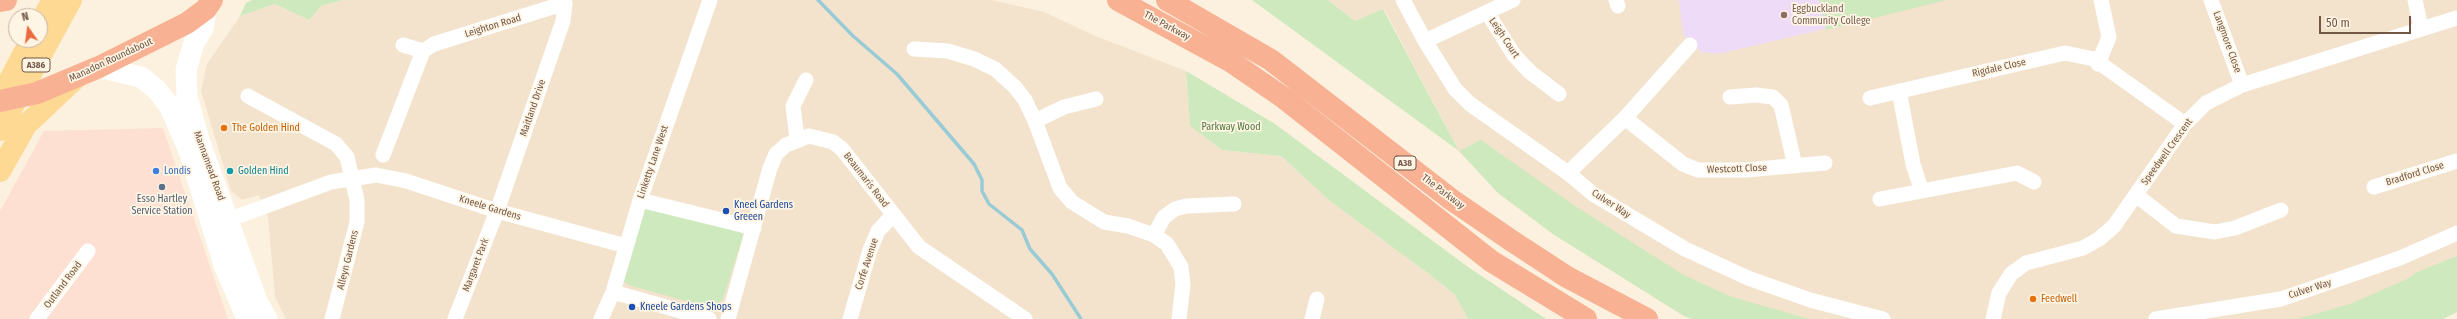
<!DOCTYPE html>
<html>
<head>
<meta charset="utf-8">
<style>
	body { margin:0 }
	#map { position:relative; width:2457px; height:319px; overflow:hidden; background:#fcf1de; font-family:"Fira Sans Condensed",sans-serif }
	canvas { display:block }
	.north { position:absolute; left:8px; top:8px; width:40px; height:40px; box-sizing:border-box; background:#fff5e4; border:1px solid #c7b6a5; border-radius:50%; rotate:346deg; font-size:11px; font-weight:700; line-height:16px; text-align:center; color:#725746 }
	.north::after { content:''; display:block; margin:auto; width:14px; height:18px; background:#e96c40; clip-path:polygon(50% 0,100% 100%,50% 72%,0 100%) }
	.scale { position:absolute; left:2319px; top:16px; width:92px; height:18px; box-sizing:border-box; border:2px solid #725746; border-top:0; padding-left:5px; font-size:12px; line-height:14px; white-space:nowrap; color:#725746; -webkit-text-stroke:3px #fff5e4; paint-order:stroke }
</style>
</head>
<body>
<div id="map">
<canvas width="2457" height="319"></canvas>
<div class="north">N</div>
<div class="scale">50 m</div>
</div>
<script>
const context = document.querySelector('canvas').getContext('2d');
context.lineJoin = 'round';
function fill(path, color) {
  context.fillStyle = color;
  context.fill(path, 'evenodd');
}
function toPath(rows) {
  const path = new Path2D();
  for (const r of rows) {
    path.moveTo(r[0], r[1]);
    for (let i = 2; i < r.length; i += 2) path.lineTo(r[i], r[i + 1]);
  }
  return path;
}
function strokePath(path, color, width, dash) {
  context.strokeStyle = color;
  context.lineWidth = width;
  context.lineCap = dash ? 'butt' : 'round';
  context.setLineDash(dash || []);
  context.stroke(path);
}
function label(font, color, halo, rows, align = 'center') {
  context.font = font + ' "Fira Sans Condensed",sans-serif';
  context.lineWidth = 3.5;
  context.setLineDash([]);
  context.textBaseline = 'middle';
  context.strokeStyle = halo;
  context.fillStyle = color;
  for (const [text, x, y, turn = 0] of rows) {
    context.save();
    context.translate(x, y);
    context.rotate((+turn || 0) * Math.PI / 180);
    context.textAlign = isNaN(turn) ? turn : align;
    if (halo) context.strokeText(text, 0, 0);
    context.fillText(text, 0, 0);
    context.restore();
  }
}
fill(toPath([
	[343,0,992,0,1044,12,1093,35,1186,71,1190,126,1222,150,1281,156,1330,201,1429,274,1455,295,1468,319,286,319,275,297,268,217,259,195,242,200,231,191,201,91,207,64,240,16,275,4,309,20,321,6],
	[1328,0,2457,0,2457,312,2443,319,1692,319,1684,316,1553,234,1498,193,1459,151,1384,9,1355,21]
]), '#f4e3cc');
fill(toPath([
	[163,128,228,319,0,319,0,211,44,131]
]), '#fde0d1');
fill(toPath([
	[1679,0,1948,0,1718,54,1701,52,1683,34]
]), '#eedbf8');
fill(toPath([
	[252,0,343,0,321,6,309,20,275,4,240,16,246,3],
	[1252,0,1328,0,1355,21,1383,9,1459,151,1481,140,1575,206,1682,274,1729,296,1809,319,1693,319,1684,316,1553,234,1498,193,1459,151],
	[1819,0,1947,0,1826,30],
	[1186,71,1275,124,1468,267,1546,319,1468,319,1455,295,1429,274,1330,201,1281,156,1222,150,1190,126],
	[647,208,740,230,743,236,723,299,717,304,710,308,629,285,623,281,642,212],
	[2457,256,2457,312,2443,319,2297,319,2350,304,2407,279,2417,272]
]), '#cde9bd');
strokePath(toPath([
	[818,0,853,36,897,74,974,164,982,180,982,191,989,204,1022,230,1030,249,1052,274,1081,319]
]), '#99cbd7', 3.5);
strokePath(toPath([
	[1403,0,1425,41,1455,89,1470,104,1568,173,1593,194,1685,249,1748,278,1810,300,1883,319],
	[1616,0,1618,6],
	[2211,0,2242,85],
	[2415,0,2421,28],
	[1487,12,1514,55,1530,72,1559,94],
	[1425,41,1513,0],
	[403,45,423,51],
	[914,49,948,51,974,59,995,69,1015,87,1025,100,1035,121,1060,188,1072,202,1104,222,1128,226,1154,235,1167,244,1181,267,1183,285,1179,319],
	[2098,64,2109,37,2101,0],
	[1899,91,1913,164,1921,189],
	[248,96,336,144,347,157,357,200,357,222,332,319],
	[1730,97,1756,95,1773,97,1781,105,1795,166],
	[1870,98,2065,53,2094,59,2185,124],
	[1625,118,1683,164,1698,170,1746,170,1825,163],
	[1035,121,1064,107,1096,99],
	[797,139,793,106,806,80],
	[383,155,423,51,434,44,565,3,563,21,497,211,455,319],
	[1568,173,1625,118,1690,45],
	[2374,187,2457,161],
	[2136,195,2176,226,2215,232,2235,228,2281,210],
	[1880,199,2017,173,2034,182],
	[640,200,754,228],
	[220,223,331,182,376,175,406,181,497,211,626,246],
	[1154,235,1164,217,1175,209,1186,206,1234,204],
	[613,292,709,319],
	[37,319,88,251],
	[601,319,613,292,640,200,710,0],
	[728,319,770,168,776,154,786,145,809,136,833,142,842,149,919,247,1025,319],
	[850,319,870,250,878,231,893,215],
	[1312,319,1317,299],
	[1993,319,1999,293,2011,274,2026,263,2083,248,2099,239,2114,226,2185,124,2206,103,2242,85,2457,18],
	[2156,319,2281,299,2400,258,2457,233]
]), '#fff', 15);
strokePath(toPath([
	[206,9,203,28,194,43,186,70,187,97,200,143,257,301,267,319],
	[99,67,141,77,157,90,170,107,189,151,224,265,247,319]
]), '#fff', 21);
strokePath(toPath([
	[40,23,53,0],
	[0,98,31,40],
	[0,130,71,0],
	[0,171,26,125,78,76]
]), '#fdd994', 22);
strokePath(toPath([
	[1118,0,1230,61,1284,98,1491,261,1586,319],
	[1167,0,1271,60,1452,200,1512,241,1567,277,1647,319],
	[0,1,6,0],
	[0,101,37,93,99,67,187,23,206,9,212,0]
]), '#f8b193', 22);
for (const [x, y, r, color] of [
	[1784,15,4,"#8d6e63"],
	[224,128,4,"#e8710a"],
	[156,171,4,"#3f7fe0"],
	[230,171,4,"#0f9aa8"],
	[162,187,4,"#5c6f8a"],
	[726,211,4,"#1a4fb4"],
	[2033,299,4,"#e8710a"],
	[632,307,4,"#1a4fb4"]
]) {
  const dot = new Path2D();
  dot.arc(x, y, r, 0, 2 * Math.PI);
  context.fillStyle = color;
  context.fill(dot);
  strokePath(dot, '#fff5e4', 1.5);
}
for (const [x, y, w] of [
	[36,65,28],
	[1405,163,22]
]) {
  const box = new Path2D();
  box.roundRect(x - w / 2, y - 7, w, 14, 3);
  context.fillStyle = '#fff5e4';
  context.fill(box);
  strokePath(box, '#725746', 1);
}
label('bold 9px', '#725746', null, [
	["A386",36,65],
	["A38",1405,163]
]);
label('10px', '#785e54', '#fff5e4', [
	["Eggbuckland",1792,9],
	["Community College",1792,21]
], 'left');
label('10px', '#725746', '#fff5e4', [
	["Leighton Road",493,26,-17],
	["The Parkway",1167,26,28],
	["Leigh Court",1504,38,56],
	["Langmore Close",2227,42,70],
	["Manadon Roundabout",111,60,-25],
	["Rigdale Close",1999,68,-13],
	["Maitland Drive",533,108,-71],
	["Speedwell Crescent",2167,152,-54],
	["Linketty Lane West",653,162,-71],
	["Mannamead Road",209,166,70],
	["Westcott Close",1737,169,-2],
	["Bradford Close",2415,174,-17],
	["Beaumaris Road",866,180,52],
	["The Parkway",1443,192,37],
	["Culver Way",1611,204,33],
	["Kneele Gardens",490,208,17],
	["Alleyn Gardens",348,260,-76],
	["Corfe Avenue",867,264,-72],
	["Margaret Park",476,265,-69],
	["Outland Road",63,285,-53],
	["Culver Way",2310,289,-18]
]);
label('10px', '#4d783e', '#fff5e4', [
	["Parkway Wood",1231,127]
]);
label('10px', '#c56008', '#fff5e4', [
	["The Golden Hind",232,128],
	["Feedwell",2041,299]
], 'left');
label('10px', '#366cbe', '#fff5e4', [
	["Londis",164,171]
], 'left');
label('10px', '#0d838f', '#fff5e4', [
	["Golden Hind",238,171]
], 'left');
label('10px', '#4e5e75', '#fff5e4', [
	["Esso Hartley",162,199],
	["Service Station",162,211]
]);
label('10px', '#164399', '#fff5e4', [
	["Kneel Gardens",734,205],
	["Greeen",734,217],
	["Kneele Gardens Shops",640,307]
], 'left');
</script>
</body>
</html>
